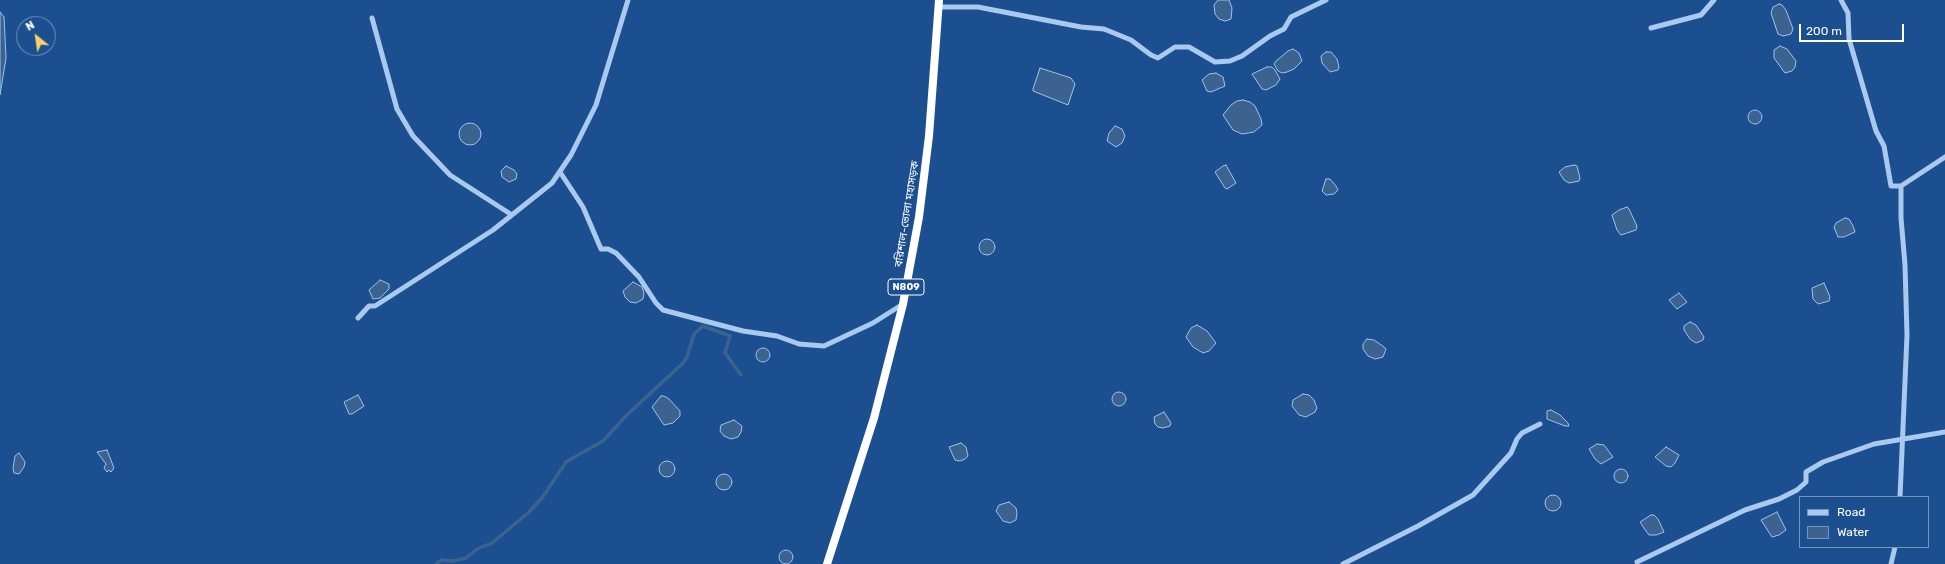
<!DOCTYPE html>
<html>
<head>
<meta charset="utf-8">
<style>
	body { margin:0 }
	#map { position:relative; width:1945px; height:564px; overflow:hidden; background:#1b4f8f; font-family:Rubik,sans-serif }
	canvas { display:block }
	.legend { position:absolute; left:1799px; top:496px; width:130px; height:52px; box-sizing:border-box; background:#1b4f8f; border:1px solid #7695bc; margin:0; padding:5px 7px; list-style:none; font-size:12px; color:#fff }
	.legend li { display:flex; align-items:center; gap:8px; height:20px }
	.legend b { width:20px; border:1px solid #7695bc }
	.north { position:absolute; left:16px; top:16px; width:40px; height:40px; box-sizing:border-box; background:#1b4f8f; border:1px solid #7695bc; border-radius:50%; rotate:330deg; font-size:11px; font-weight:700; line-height:16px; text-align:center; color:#fff }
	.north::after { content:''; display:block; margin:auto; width:14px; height:18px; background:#ffd166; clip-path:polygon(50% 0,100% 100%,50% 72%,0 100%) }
	.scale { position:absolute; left:1799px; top:24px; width:105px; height:18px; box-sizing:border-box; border:2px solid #fff; border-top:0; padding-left:5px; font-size:12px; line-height:14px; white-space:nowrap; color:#fff; -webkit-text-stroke:3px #1b4f8f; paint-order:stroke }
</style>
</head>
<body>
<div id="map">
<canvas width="1945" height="564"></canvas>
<ul class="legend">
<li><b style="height:5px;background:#a9c9ee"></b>Road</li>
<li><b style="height:11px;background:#3c6290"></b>Water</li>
</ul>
<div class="north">N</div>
<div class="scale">200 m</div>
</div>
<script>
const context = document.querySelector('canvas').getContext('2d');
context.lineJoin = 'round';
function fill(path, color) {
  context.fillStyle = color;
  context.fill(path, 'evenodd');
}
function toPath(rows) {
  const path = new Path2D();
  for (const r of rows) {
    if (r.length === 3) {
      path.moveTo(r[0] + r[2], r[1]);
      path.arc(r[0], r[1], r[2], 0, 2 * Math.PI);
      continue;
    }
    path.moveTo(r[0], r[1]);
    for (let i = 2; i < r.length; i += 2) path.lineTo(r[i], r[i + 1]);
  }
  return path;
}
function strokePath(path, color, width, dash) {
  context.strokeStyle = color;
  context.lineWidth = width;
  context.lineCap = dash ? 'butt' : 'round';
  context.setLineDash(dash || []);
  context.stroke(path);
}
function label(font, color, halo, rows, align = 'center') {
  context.font = font + ' Rubik,"Noto Sans Bengali",sans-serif';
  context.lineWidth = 4;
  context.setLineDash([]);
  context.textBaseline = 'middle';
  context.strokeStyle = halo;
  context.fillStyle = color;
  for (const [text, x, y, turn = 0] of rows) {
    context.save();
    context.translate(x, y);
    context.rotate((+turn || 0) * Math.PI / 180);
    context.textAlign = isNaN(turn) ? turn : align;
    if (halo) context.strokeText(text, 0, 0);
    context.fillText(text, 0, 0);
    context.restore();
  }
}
const water = toPath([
	[1218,0,1229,0,1232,8,1231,19,1225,21,1219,19,1215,14,1214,5,1218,0],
	[1779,4,1782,5,1786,10,1793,29,1791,34,1783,36,1778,34,1771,13,1773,7,1779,4],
	[0,12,4,17,6,58,0,95,0,12],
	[1780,46,1787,49,1796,61,1795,67,1792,71,1785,73,1774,58,1774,50,1780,46],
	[1293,49,1299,53,1302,61,1294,69,1287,72,1282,73,1278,71,1274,64,1276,61,1288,51,1293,49],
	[1326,52,1331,52,1337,59,1339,67,1338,70,1330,72,1322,63,1321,56,1326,52],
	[1267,67,1272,67,1275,70,1280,79,1276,85,1266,90,1262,89,1252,74,1267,67],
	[1040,68,1071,78,1075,84,1068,105,1033,91,1033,89,1040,68],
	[1216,73,1223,77,1225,86,1211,92,1207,91,1202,80,1209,74,1216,73],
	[1243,100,1250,102,1255,106,1261,119,1262,125,1254,132,1242,134,1233,130,1223,115,1231,105,1237,101,1243,100],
	[1755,117,7],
	[470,134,11],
	[1115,126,1122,129,1125,136,1122,143,1116,147,1107,141,1109,133,1115,126],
	[1226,165,1236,183,1227,189,1225,188,1215,172,1223,166,1226,165],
	[1574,165,1577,166,1580,178,1579,181,1569,183,1564,180,1559,172,1565,167,1574,165],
	[506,166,514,170,517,174,516,179,509,182,502,177,501,171,506,166],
	[1326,179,1330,179,1336,186,1338,190,1334,194,1326,195,1322,191,1326,179],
	[1627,207,1629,209,1637,226,1636,230,1621,235,1617,230,1612,215,1619,210,1627,207],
	[1845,218,1849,219,1853,226,1855,232,1844,237,1838,237,1834,227,1836,223,1845,218],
	[987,247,8],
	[380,280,389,284,389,289,380,298,373,299,369,290,380,280],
	[633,282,642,287,644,293,643,299,636,303,630,302,625,297,623,291,633,282],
	[1824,283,1830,297,1829,301,1818,304,1813,299,1812,288,1824,283],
	[1679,293,1687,302,1677,309,1669,300,1679,293],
	[1690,322,1696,325,1704,337,1703,340,1696,343,1690,339,1684,330,1684,326,1690,322],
	[1197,325,1207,331,1216,343,1209,351,1203,353,1193,347,1186,337,1191,328,1197,325],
	[1367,339,1374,340,1384,347,1386,349,1383,357,1375,359,1368,356,1363,349,1363,344,1367,339],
	[763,355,7],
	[1119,399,7],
	[1303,394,1309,395,1314,400,1317,408,1315,412,1306,417,1299,415,1292,406,1293,400,1303,394],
	[358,395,364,406,352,414,349,414,344,402,358,395],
	[661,396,664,396,669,399,680,411,680,416,673,423,664,425,652,407,661,396],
	[1551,410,1560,415,1568,423,1569,426,1565,426,1547,419,1547,411,1551,410],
	[1164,412,1171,423,1170,426,1163,428,1158,427,1155,424,1154,417,1164,412],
	[734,420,742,426,741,432,738,437,731,439,724,436,720,431,721,425,734,420],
	[961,443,966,447,968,456,965,459,960,461,955,460,949,447,961,443],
	[1597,444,1604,445,1613,457,1601,464,1595,459,1589,449,1597,444],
	[1666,447,1679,455,1675,463,1671,467,1666,466,1655,457,1666,447],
	[107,450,114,468,111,472,109,470,107,472,104,468,106,464,97,452,107,450],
	[19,453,25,462,24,467,19,474,14,473,13,468,15,456,19,453],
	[667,469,8],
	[1621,476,7],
	[724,482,8],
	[1553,503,8],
	[1009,502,1016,508,1017,513,1016,520,1010,523,1003,521,996,511,999,505,1009,502],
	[1777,512,1786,530,1779,535,1772,537,1761,520,1777,512],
	[1651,515,1654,515,1658,519,1664,532,1656,535,1649,535,1646,531,1640,522,1651,515],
	[786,557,7]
]);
fill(water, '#3c6290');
strokePath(water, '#9cc4f0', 1);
strokePath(toPath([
	[436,564,441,560,453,561,466,558,477,549,492,543,528,513,542,498,566,462,603,441,627,415,683,363,687,357,694,334,703,326,730,336,725,353,741,375]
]), '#3c6290', 3.5);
strokePath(toPath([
	[1841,0,1848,13,1849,39,1871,114,1876,131,1884,146,1891,186,1901,186,1945,157],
	[938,7,978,7,1081,27,1104,29,1131,40,1151,55,1158,58,1175,47,1189,47,1215,62,1230,61,1242,56,1270,36,1284,29,1291,17,1326,0],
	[372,18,397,109,413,136,450,175,512,215],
	[1651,28,1701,15,1714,0],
	[560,172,583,207,601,249,608,249,616,253,639,277,656,303,663,310,743,331,777,336,799,344,824,346,873,323,903,304],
	[358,318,369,306,375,306,493,230,552,183,571,155,596,105,628,0],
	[1900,497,1907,335,1905,265,1901,218,1901,186],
	[1637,562,1745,510,1779,499,1797,490,1806,482,1806,472,1823,462,1874,444,1945,432],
	[1343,564,1418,526,1473,495,1511,453,1517,439,1522,433,1540,424],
	[1891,564,1895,547]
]), '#a9c9ee', 5);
strokePath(toPath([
	[827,564,874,418,903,304,919,217,929,136,939,0]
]), '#fff', 8);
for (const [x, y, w] of [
	[906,287,36]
]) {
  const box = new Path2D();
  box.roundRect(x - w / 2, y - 8, w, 16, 3);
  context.fillStyle = '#1b4f8f';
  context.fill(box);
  strokePath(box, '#fff', 1);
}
label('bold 10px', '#fff', null, [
	["N809",906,287]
]);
label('11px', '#fff', '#1b4f8f', [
	["বরিশাল-ভোলা মহাসড়ক",907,214,-81]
]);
</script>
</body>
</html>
